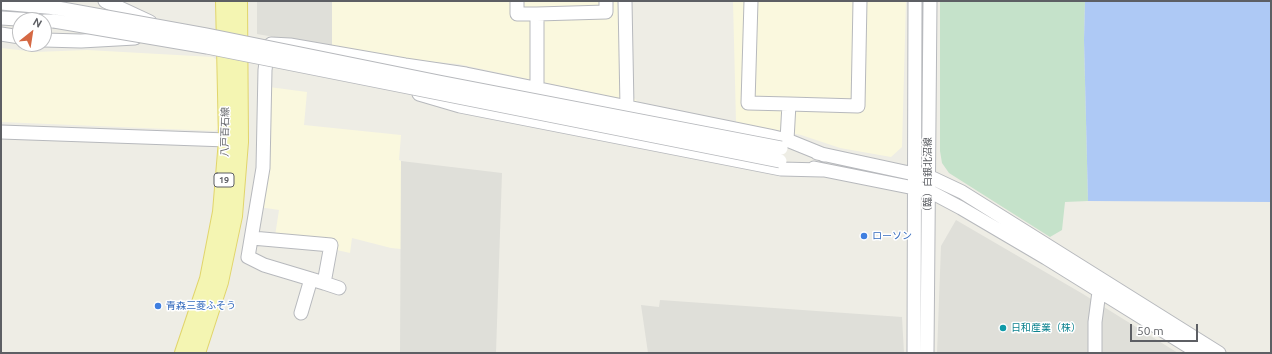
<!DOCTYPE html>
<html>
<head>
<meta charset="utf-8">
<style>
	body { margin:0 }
	#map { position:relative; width:1272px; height:354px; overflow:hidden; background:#eeede5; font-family:Ubuntu,sans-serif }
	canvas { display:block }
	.frame { position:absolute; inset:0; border:2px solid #5d5f64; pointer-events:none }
	.north { position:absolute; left:12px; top:12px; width:40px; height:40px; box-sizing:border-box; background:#fff; border:1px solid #bebfc1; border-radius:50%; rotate:30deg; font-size:11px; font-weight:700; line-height:16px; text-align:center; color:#5d5f64 }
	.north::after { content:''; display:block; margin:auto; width:14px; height:18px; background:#d56944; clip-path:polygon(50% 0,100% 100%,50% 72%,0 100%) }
	.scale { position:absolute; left:1130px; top:324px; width:68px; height:18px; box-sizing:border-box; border:2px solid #5d5f64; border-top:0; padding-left:5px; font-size:12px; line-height:14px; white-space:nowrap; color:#5d5f64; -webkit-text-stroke:3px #fff; paint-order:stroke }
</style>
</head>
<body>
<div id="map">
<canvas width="1272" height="354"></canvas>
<div class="frame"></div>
<div class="north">N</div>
<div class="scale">50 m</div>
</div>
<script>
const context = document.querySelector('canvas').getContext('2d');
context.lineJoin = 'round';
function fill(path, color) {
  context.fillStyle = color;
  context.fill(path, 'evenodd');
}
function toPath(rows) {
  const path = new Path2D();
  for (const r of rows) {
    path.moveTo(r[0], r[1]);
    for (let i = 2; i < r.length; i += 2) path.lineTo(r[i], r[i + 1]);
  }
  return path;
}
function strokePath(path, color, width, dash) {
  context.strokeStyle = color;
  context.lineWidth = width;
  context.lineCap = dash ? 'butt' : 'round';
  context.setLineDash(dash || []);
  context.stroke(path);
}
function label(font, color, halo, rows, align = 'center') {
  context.font = font + ' Ubuntu,"Noto Sans JP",sans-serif';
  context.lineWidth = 3;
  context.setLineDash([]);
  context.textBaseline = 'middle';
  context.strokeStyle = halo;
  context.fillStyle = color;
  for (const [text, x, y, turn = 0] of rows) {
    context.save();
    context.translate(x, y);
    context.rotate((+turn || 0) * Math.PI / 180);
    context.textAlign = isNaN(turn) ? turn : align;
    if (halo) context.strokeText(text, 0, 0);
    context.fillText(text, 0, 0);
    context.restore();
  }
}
fill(toPath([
	[332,1,631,1,632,96,639,103,458,64,403,59,332,47],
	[733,1,906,1,902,147,891,157,840,148,801,135,736,122],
	[1,48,36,52,87,50,213,57,217,60,218,129,215,131,1,122],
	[269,87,307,92,304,125,401,135,399,160,401,161,401,249,391,248,352,238,350,253,275,236,279,210,259,207]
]), '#faf8de');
fill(toPath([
	[257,1,332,1,332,47,257,34],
	[401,161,502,173,496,353,400,353],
	[956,220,1083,294,1178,353,937,353,941,246],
	[660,300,902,317,904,353,648,353,641,305,659,307]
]), '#dfdfd9');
fill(toPath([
	[940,1,1085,1,1084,40,1088,201,1065,202,1062,230,1050,237,949,173,942,163,940,151]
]), '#c5e2ca');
fill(toPath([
	[1085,1,1271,1,1271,202,1088,201,1084,40]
]), '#aec9f5');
const minor = toPath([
	[105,1,150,22],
	[517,1,517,14,537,14,606,12,606,1],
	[625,1,627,107],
	[751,1,748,103,789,104],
	[1,3,57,8],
	[1,18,34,20],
	[44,21,54,21],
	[1,34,20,37],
	[44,40,81,41,135,38],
	[271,44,290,45,405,65,466,74,770,136,787,140,824,155],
	[537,89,537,14],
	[419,94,460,106,781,169,822,170],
	[1,132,227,140],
	[787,140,789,104,858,106,860,1],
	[817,153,914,174,928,176,962,192,1219,353],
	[814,168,929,191,961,208,1046,258,1199,353],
	[252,238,331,245,324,283,264,265,248,257,263,168,265,70,268,48],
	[324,283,339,288],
	[301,313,311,279],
	[914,353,915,1],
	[927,353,930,1],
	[1095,353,1095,322,1100,284]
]);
const major = toPath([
	[183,353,208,279,221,212,227,140,224,1],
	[197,353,220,282,234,216,240,142,239,1]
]);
strokePath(minor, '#b7b9bd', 15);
strokePath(major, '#e1d56b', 18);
strokePath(minor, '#fff', 13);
strokePath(major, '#f4f5b2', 16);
const minorBridge = toPath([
	[57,8,206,35,439,82,781,148],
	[54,21,207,47,780,161]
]);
strokePath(minorBridge, '#b7b9bd', 15, []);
strokePath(minorBridge, '#fff', 13);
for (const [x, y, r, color] of [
	[864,236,4,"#3f7fe0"],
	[158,306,4,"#3f7fe0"],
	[1003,328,4,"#0f9aa8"]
]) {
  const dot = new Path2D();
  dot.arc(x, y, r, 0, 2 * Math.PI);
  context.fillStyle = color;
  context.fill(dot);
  strokePath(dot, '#fff', 1.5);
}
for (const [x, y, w] of [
	[224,180,20]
]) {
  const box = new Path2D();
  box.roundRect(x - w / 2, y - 7, w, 14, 3);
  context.fillStyle = '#fff';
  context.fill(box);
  strokePath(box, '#5d5f64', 1);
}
label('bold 9px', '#5d5f64', null, [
	["19",224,180]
]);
label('10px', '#5d5f64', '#fff', [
	["八戸百石線",225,132,-89],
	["（臨）白銀北沼線",928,177,-90]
]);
label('10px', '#366cbe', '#fff', [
	["ローソン",872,236],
	["青森三菱ふそう",166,306]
], 'left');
label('10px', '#0d838f', '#fff', [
	["日和産業（株）",1011,328]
], 'left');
</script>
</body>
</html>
